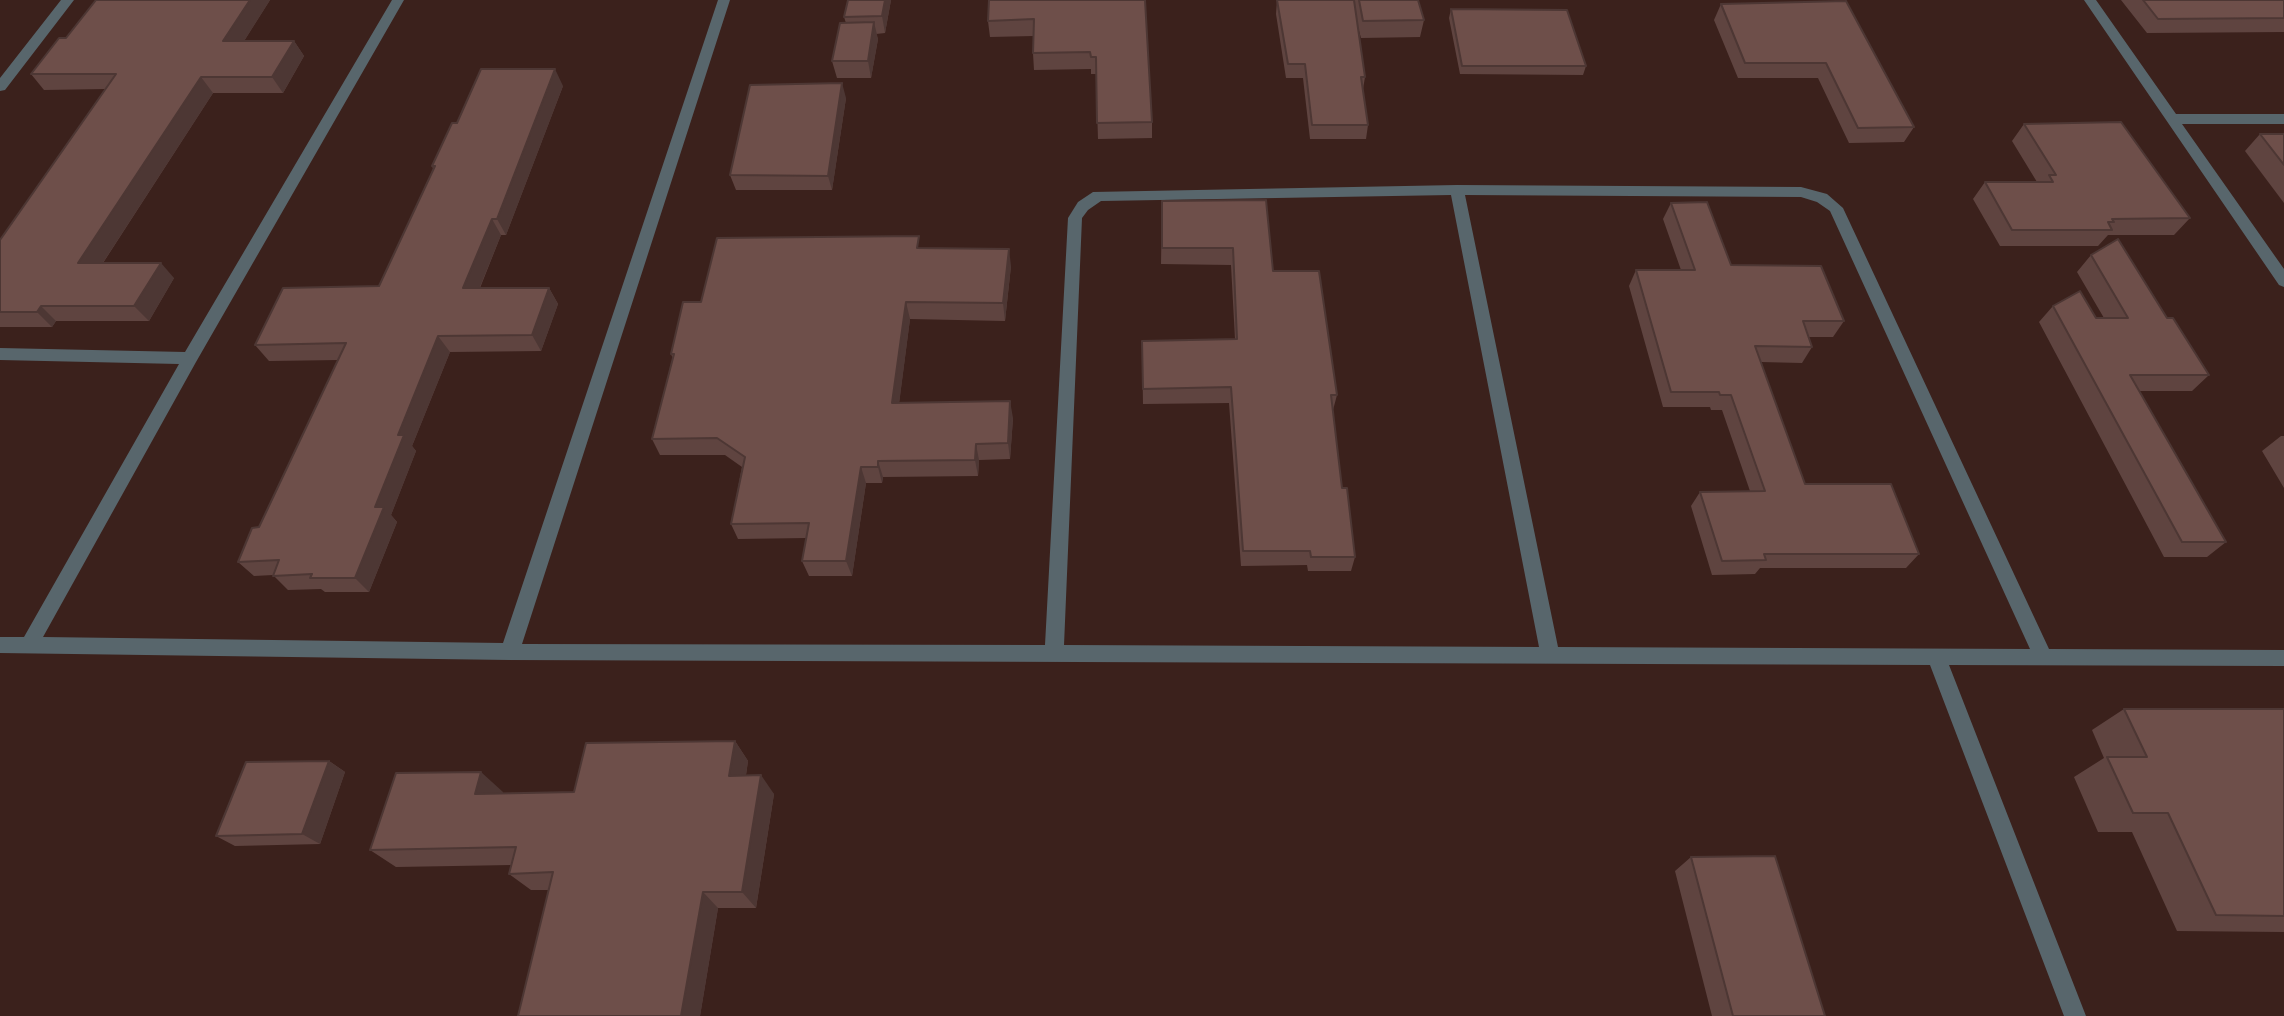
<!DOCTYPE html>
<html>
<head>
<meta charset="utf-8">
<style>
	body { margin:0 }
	canvas { display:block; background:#3b211c }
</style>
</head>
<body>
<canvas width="2284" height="1016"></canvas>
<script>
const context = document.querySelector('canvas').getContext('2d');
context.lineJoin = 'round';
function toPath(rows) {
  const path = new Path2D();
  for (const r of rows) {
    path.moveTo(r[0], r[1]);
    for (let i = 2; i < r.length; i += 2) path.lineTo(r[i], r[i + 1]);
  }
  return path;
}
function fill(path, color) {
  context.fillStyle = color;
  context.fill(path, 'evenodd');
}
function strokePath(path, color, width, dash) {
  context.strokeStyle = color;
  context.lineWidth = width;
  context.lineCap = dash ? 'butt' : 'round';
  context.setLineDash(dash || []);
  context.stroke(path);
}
fill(toPath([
	[61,0,74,0,5,90,0,91,0,78,61,0],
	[392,0,404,0,196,362,43,637,503,643,718,0,730,0,522,644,1045,645,1068,218,1078,202,1093,192,1457,185,1801,187,1827,194,1843,208,2049,649,2284,650,2284,666,1949,665,2086,1016,2064,1016,1930,665,510,660,0,653,0,637,24,637,179,364,0,360,0,348,185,352,392,0],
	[1451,195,1539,647,1064,645,1082,218,1088,210,1101,201,1451,195],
	[1465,195,1801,197,1817,202,1830,211,2030,649,1558,647,1465,195],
	[2084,0,2096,0,2176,114,2284,114,2284,124,2182,124,2284,269,2284,287,2279,285,2084,0]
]), '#58666c');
fill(toPath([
	[96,0,270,0,244,41,294,41,304,56,283,93,213,93,103,263,174,278,149,321,56,321,52,327,0,327,0,240,105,89,44,90,31,74,66,38],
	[848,0,891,0,885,33,876,34,878,39,871,78,837,78,832,61,846,23,844,17],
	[1121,0,1152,122,1152,138,1098,139,1096,74,1091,74,1091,69,1034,70,1033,53,1033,36,990,37,988,21],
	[1277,0,1418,0,1424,20,1420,37,1361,38,1358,27,1365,77,1363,89,1368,125,1366,139,1310,139,1303,78,1286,78,1276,14],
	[2121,0,2284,0,2284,32,2147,33],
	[1846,1,1914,127,1904,142,1849,143,1818,78,1738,78,1714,20,1721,4],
	[1451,9,1586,66,1583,75,1460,74,1449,18],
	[563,86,506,235,501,235,480,288,549,288,558,304,541,351,450,352,412,446,416,451,391,515,397,522,369,592,325,592,321,589,288,590,273,575,254,576,238,562,259,527,338,360,269,361,255,345,379,286,433,169,432,166,457,123],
	[846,98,832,190,736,190,730,175],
	[2024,124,2190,218,2174,235,2108,235,2098,246,2000,246,1973,199,1985,182,2037,182,2012,141],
	[2260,134,2284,134,2284,203,2245,151],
	[1162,201,1273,271,1337,395,1333,410,1342,488,1355,557,1351,571,1308,571,1307,565,1241,566,1229,403,1143,404,1142,341,1235,339,1231,265,1161,264],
	[1671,203,1731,265,1844,321,1833,337,1809,337,1812,347,1802,363,1761,362,1805,484,1919,554,1906,568,1760,568,1755,574,1712,575,1691,506,1700,492,1750,491,1722,410,1711,410,1710,407,1663,407,1629,286,1636,270,1681,270,1663,219],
	[921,248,1011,266,1005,321,910,319,899,403,1013,418,1010,459,979,460,978,476,883,477,882,483,866,483,852,576,809,576,802,561,806,538,738,539,731,524,742,467,725,455,660,455,652,439,673,359,671,354,701,302],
	[2091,255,2167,318,2209,375,2192,391,2139,391,2226,542,2207,557,2164,557,2039,322,2053,306,2096,318,2104,318,2077,272],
	[2281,436,2284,436,2284,488,2262,451],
	[2124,709,2284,709,2284,932,2177,931,2132,832,2098,832,2074,777,2104,758,2092,730],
	[735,741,748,761,746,775,774,794,756,908,718,908,700,1016,518,1016,549,890,531,890,509,874,511,865,396,867,370,850,503,792,503,793,574,792],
	[329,761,345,772,320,844,235,846,216,836],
	[1691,857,1825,1016,1712,1016,1675,871]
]), '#5f4440');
fill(toPath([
	[250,0,270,0,234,57,223,41],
	[885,0,891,0,885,33,882,16],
	[874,22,878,39,871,78,868,61],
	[294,41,304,56,283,93,272,77],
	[555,69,563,86,506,235,497,219],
	[201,77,213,93,93,278,78,263],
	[842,83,846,98,832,190,828,176],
	[492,219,501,235,473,304,463,288],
	[1009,249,1011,266,1005,321,1003,303],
	[161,263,174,278,149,321,134,306],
	[549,288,558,304,541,351,532,335],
	[906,302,910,319,897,420,892,403],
	[41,306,56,321,52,327,37,312],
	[438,336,450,352,412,446,416,451,391,515,397,522,369,592,355,578,375,507,398,435],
	[1010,401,1013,418,1010,459,1008,443],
	[976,444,979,460,978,476,975,460],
	[878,461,883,477,882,483,878,467],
	[861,467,866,483,852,576,846,561],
	[735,741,748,761,743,795,729,776],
	[329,761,345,772,320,844,302,834],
	[481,772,503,792,497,812,475,794],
	[761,775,774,794,756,908,742,892],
	[703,892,718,908,700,1016,681,1016]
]), '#4d3734');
const building = toPath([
	[96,0,250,0,223,41,294,41,272,77,201,77,78,263,161,263,134,306,41,306,37,312,0,312,0,240,116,74,31,74,59,38,66,38,96,0],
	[848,0,885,0,882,16,844,17,848,0],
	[989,0,1145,0,1152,122,1097,123,1096,57,1091,57,1090,52,1033,53,1034,19,988,21,989,0],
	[1277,0,1354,0,1365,77,1361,77,1368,125,1312,125,1305,64,1288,64,1277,0],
	[1359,0,1418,0,1424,20,1363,21,1359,0],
	[2143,0,2284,0,2284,18,2158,19,2143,0],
	[1846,1,1914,127,1858,128,1826,63,1745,63,1721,4,1846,1],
	[1451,9,1567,10,1586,66,1462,66,1451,9],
	[874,22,868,61,832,61,840,23,874,22],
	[481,69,555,69,497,219,492,219,463,288,549,288,532,335,438,336,398,435,404,435,375,507,384,507,355,578,310,578,312,574,273,576,279,560,238,562,252,528,259,527,346,343,255,345,283,288,379,286,435,166,432,166,452,123,457,123,481,69],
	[842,83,828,176,730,175,750,85,842,83],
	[2121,122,2190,218,2112,219,2114,222,2108,222,2112,230,2012,230,1985,182,2053,182,2049,175,2056,175,2024,124,2121,122],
	[2260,134,2284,134,2284,165,2260,134],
	[1266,200,1273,271,1319,271,1337,395,1331,395,1342,488,1347,488,1355,557,1311,557,1310,551,1243,551,1231,387,1143,389,1142,341,1237,339,1233,248,1162,248,1162,201,1266,200],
	[1707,202,1731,265,1821,266,1844,321,1803,321,1812,347,1755,346,1805,484,1891,484,1919,554,1764,554,1766,560,1722,561,1700,492,1765,491,1731,395,1720,395,1719,392,1671,392,1636,270,1695,270,1671,203,1707,202],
	[919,236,917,248,1009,249,1003,303,906,302,892,403,1010,401,1008,443,976,444,975,460,878,461,878,467,861,467,846,561,802,561,809,523,731,524,745,457,717,438,652,439,674,354,671,354,683,302,701,302,717,238,919,236],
	[2118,239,2167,318,2173,318,2209,375,2130,375,2226,542,2182,542,2053,306,2080,291,2096,318,2128,318,2091,255,2118,239],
	[2124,709,2284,709,2284,916,2216,915,2168,813,2133,813,2107,757,2147,757,2124,709],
	[735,741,729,776,761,775,742,892,703,892,681,1016,518,1016,553,872,509,874,516,847,370,850,396,773,481,772,475,794,574,792,586,743,735,741],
	[329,761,302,834,216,836,246,762,329,761],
	[1775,856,1825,1016,1733,1016,1691,857,1775,856]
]);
fill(building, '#6e4f4a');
strokePath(building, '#4d3734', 2);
</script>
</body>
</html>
